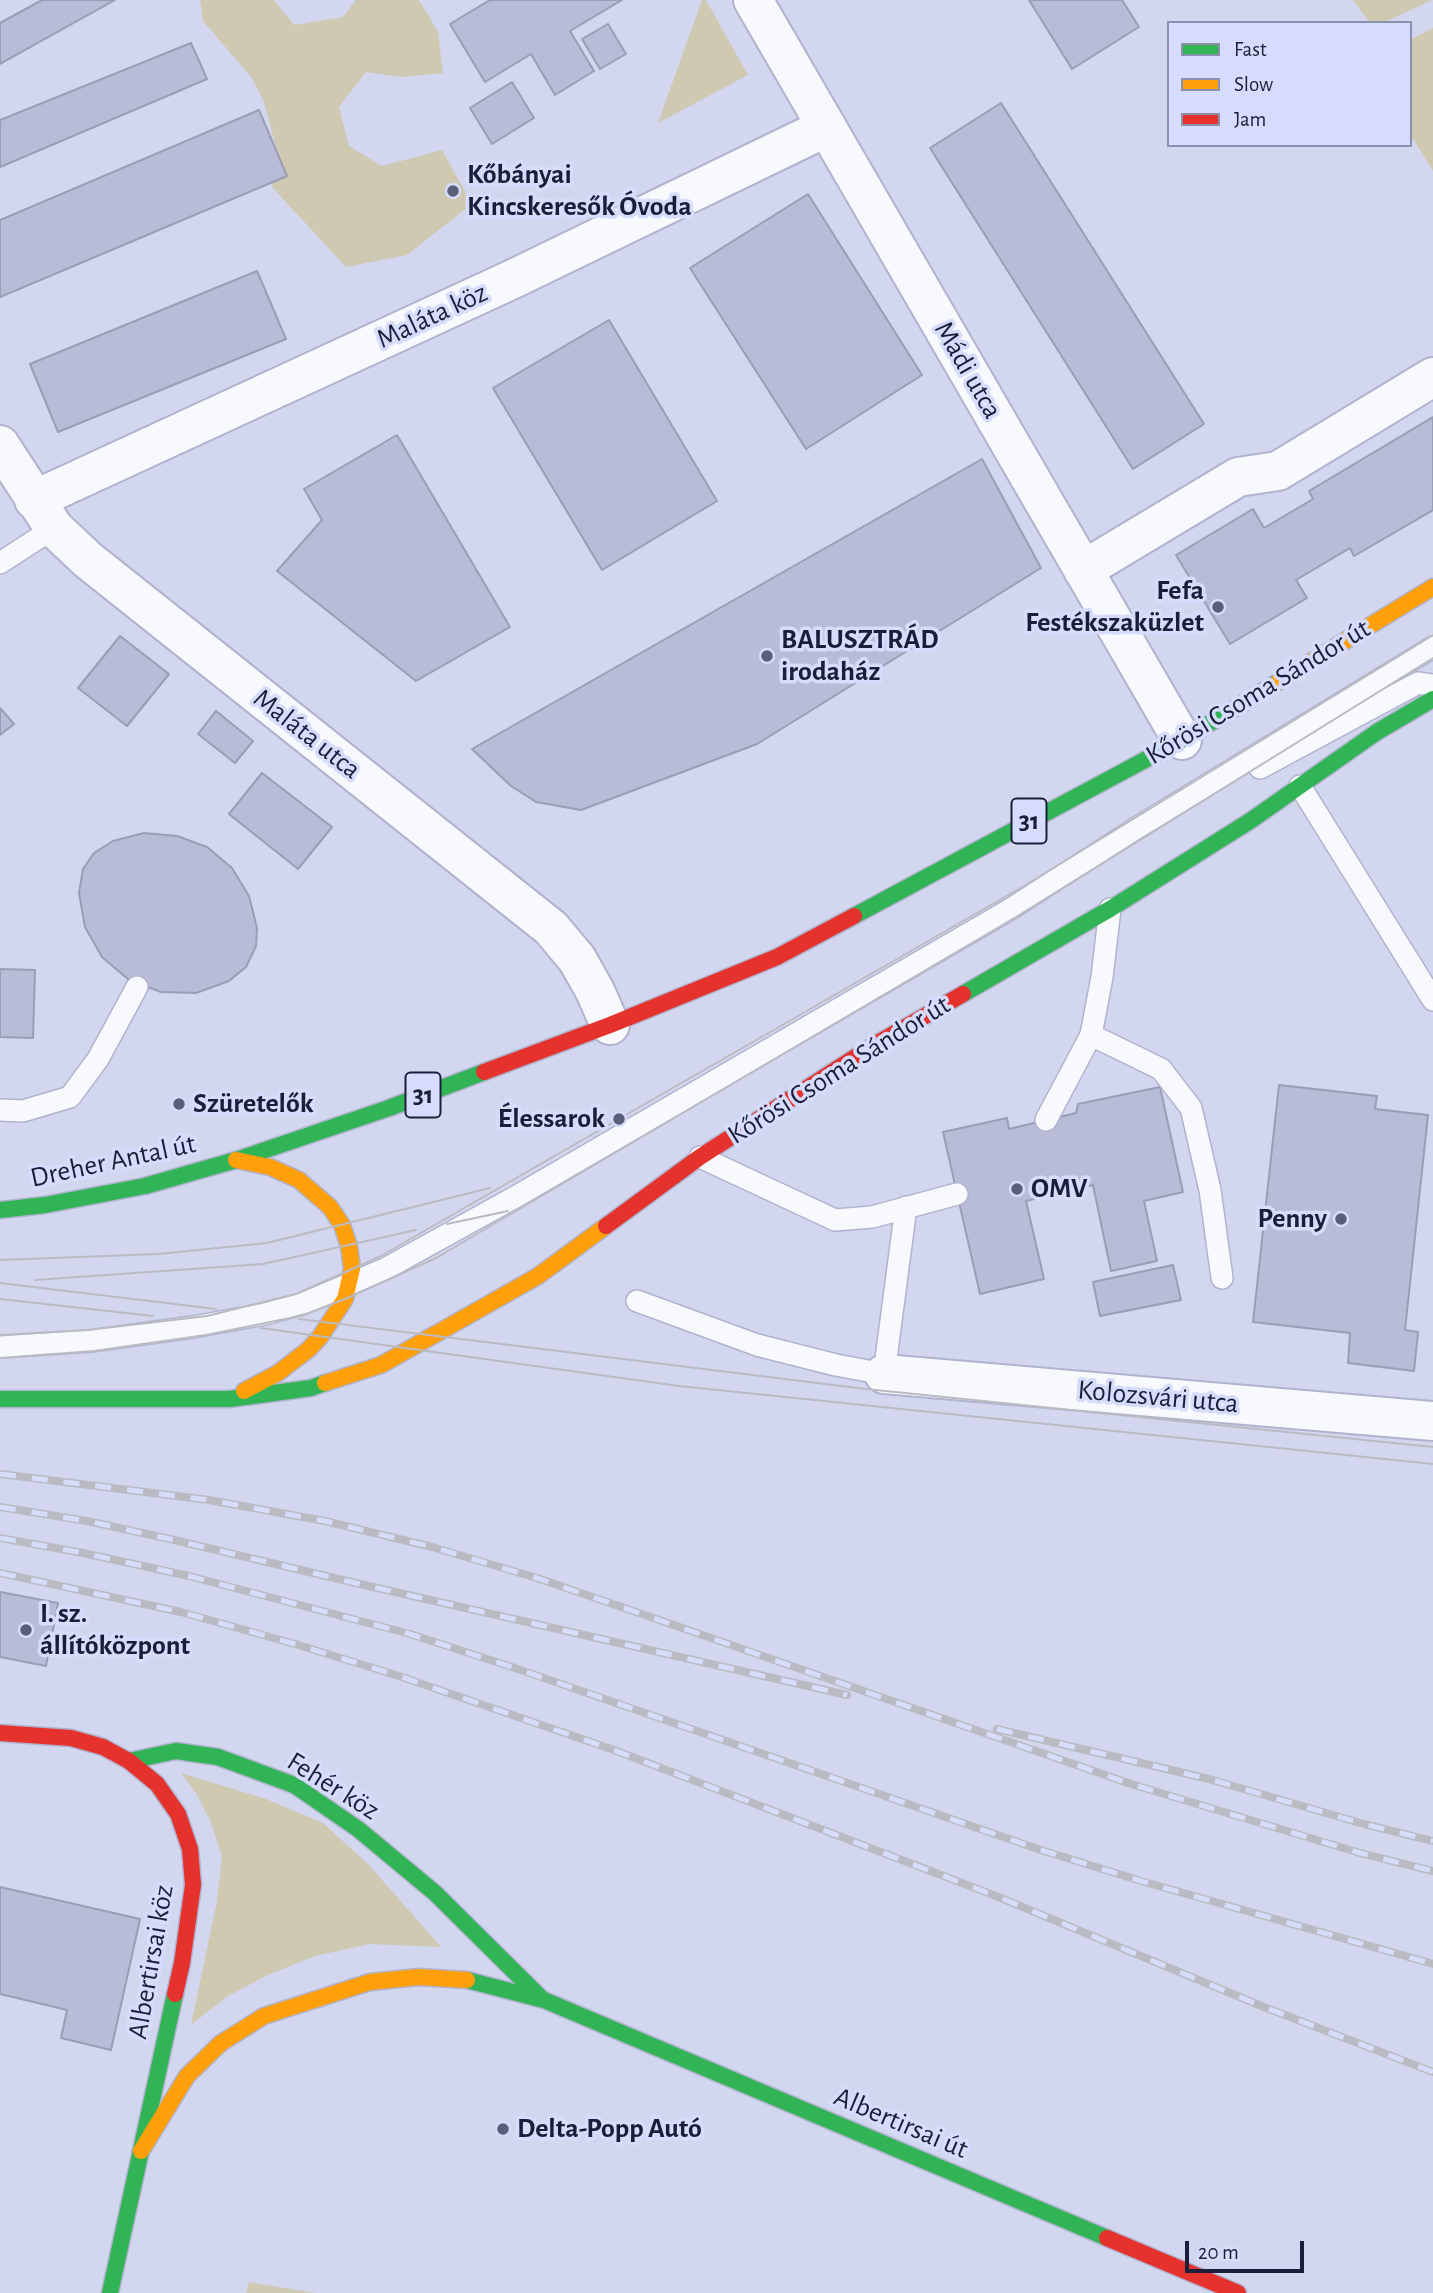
<!DOCTYPE html>
<html>
<head>
<meta charset="utf-8">
<style>
	body { margin:0 }
	#map { position:relative; width:1433px; height:2293px; overflow:hidden; background:#d2d6ef; font-family:"Alegreya Sans",sans-serif }
	canvas { display:block }
	.legend { position:absolute; left:1167px; top:21px; width:245px; height:126px; box-sizing:border-box; background:#d6dcfb; border:2px solid #8b90ae; margin:0; padding:9px 12px; list-style:none; font-size:21px; color:#1b1e3a }
	.legend li { display:flex; align-items:center; gap:14px; height:35px }
	.legend b { width:35px; border:2px solid #8b90ae }
	.scale { position:absolute; left:1185px; top:2241px; width:119px; height:32px; box-sizing:border-box; border:4px solid #1b1e3a; border-top:0; padding-left:9px; font-size:21px; line-height:24px; white-space:nowrap; color:#1b1e3a; -webkit-text-stroke:5px #d6dcfb; paint-order:stroke }
</style>
</head>
<body>
<div id="map">
<canvas width="1433" height="2293"></canvas>
<ul class="legend">
<li><b style="height:9px;background:#30b455"></b>Fast</li>
<li><b style="height:9px;background:#ff9f0a"></b>Slow</li>
<li><b style="height:9px;background:#e5322d"></b>Jam</li>
</ul>
<div class="scale">20 m</div>
</div>
<script>
const context = document.querySelector('canvas').getContext('2d');
context.lineJoin = 'round';
function fill(path, color) {
  context.fillStyle = color;
  context.fill(path, 'evenodd');
}
function toPath(rows) {
  const path = new Path2D();
  for (const r of rows) {
    path.moveTo(r[0], r[1]);
    for (let i = 2; i < r.length; i += 2) path.lineTo(r[i], r[i + 1]);
  }
  return path;
}
function strokePath(path, color, width, dash) {
  context.strokeStyle = color;
  context.lineWidth = width;
  context.lineCap = dash ? 'butt' : 'round';
  context.setLineDash(dash || []);
  context.stroke(path);
}
function label(font, color, halo, rows, align = 'center') {
  context.font = font + ' "Alegreya Sans",sans-serif';
  context.lineWidth = 7;
  context.setLineDash([]);
  context.textBaseline = 'middle';
  context.strokeStyle = halo;
  context.fillStyle = color;
  for (const [text, x, y, turn = 0] of rows) {
    context.save();
    context.translate(x, y);
    context.rotate((+turn || 0) * Math.PI / 180);
    context.textAlign = isNaN(turn) ? turn : align;
    if (halo) context.strokeText(text, 0, 0);
    context.fillText(text, 0, 0);
    context.restore();
  }
}
fill(toPath([
	[200,0,274,0,294,25,343,17,356,0,419,0,438,32,443,73,401,77,366,72,339,107,349,146,382,166,442,150,472,204,407,255,346,267,272,187,277,151,264,102,252,78,203,21],
	[702,0,706,0,748,75,658,123],
	[1353,0,1432,0,1383,23,1370,23],
	[1433,28,1433,171,1410,134,1410,40],
	[181,1773,266,1799,323,1823,368,1864,441,1947,370,1944,315,1956,270,1974,228,1996,191,2025,217,1901,222,1856,210,1820,196,1793],
	[249,2282,315,2293,246,2293]
]), '#cfc9b2');
const building = toPath([
	[42,0,115,0,0,64,0,23,42,0],
	[490,0,622,0,570,31,594,71,555,95,531,54,485,82,450,24,490,0],
	[1029,0,1122,0,1139,27,1072,69,1029,0],
	[608,24,626,54,600,69,582,39,608,24],
	[191,43,207,79,0,167,0,120,191,43],
	[512,82,534,118,492,144,470,108,512,82],
	[1001,103,1204,424,1133,469,930,148,1001,103],
	[259,110,287,176,0,297,0,220,259,110],
	[808,194,922,375,806,449,690,268,808,194],
	[257,271,286,339,58,432,30,364,257,271],
	[609,320,717,501,602,570,493,388,609,320],
	[1433,417,1433,510,1354,556,1350,548,1296,580,1307,598,1230,644,1176,555,1253,509,1264,528,1313,499,1309,491,1433,417],
	[397,435,510,627,416,681,277,571,322,520,304,489,397,435],
	[982,459,1041,568,757,744,581,810,536,802,511,786,472,749,982,459],
	[120,636,169,674,127,726,78,688,120,636],
	[0,708,14,724,0,735,0,708],
	[216,711,253,741,235,763,198,734,216,711],
	[262,773,332,827,298,869,229,814,262,773],
	[144,833,177,836,207,847,232,868,249,896,257,928,256,946,246,967,229,981,196,993,161,992,129,980,102,957,85,927,79,893,83,869,94,853,113,841,144,833],
	[0,969,35,970,33,1038,0,1037,0,969],
	[1279,1085,1377,1096,1375,1109,1428,1115,1405,1330,1418,1332,1414,1371,1348,1363,1350,1333,1253,1322,1279,1085],
	[1160,1087,1183,1192,1144,1201,1157,1261,1111,1271,1093,1185,1026,1201,1044,1279,980,1294,943,1132,1007,1118,1009,1129,1076,1113,1078,1104,1160,1087],
	[1173,1265,1181,1300,1100,1316,1093,1282,1173,1265],
	[0,1592,58,1603,46,1666,0,1657,0,1592],
	[0,1887,140,1919,111,2050,61,2038,67,2010,0,1994,0,1887]
]);
fill(building, '#b8bcd6');
strokePath(building, '#999db5', 2);
const lane = toPath([
	[0,563,54,528],
	[1260,768,1418,683,1433,685],
	[1300,786,1433,1000],
	[1091,1035,1161,1069,1191,1108,1210,1190,1222,1278],
	[0,1110,23,1111,70,1097,98,1059,137,987],
	[1046,1120,1091,1035,1102,977,1110,909],
	[700,1157,835,1220,872,1217,957,1194],
	[637,1301,757,1345,836,1365,884,1374,906,1207],
	[0,1347,91,1341,193,1327,265,1314,302,1304,385,1269,517,1196,1009,910,1135,829,1433,647]
]);
const street = toPath([
	[753,0,1182,740],
	[0,445,54,528,88,560,551,928,577,959,595,991,610,1025],
	[34,500,513,279,827,127],
	[1083,570,1238,477,1278,471,1433,377],
	[884,1374,1433,1421]
]);
const fast = toPath([
	[854,916,1182,740,1278,682],
	[963,994,1110,909,1250,821,1377,732,1433,699],
	[0,1210,45,1205,145,1186,236,1160,389,1108,484,1072],
	[0,1399,230,1399,311,1388,325,1383],
	[129,1761,176,1751,218,1757,294,1785,358,1829,435,1893,542,1999],
	[467,1980,544,2000,1107,2238],
	[110,2293,175,1994]
]);
const slow = toPath([
	[1278,682,1433,587],
	[236,1160,270,1167,299,1180,330,1207,342,1225,349,1246,352,1269,345,1299,320,1337,309,1349,278,1373,244,1391],
	[325,1383,381,1365,538,1276,606,1226],
	[141,2151,187,2076,221,2043,264,2016,370,1982,419,1977,467,1980]
]);
const jam = toPath([
	[484,1072,610,1025,777,957,854,916],
	[606,1226,700,1157,871,1047,963,994],
	[0,1733,71,1738,103,1747,129,1761,157,1784,178,1814,190,1849,193,1885,182,1963,175,1994],
	[1107,2238,1238,2293]
]);
strokePath(lane, '#b0b3cd', 24);
strokePath(street, '#b0b3cd', 42);
strokePath(fast, '#b0b3cd', 19);
strokePath(slow, '#b0b3cd', 19);
strokePath(jam, '#b0b3cd', 19);
strokePath(lane, '#f8f9fd', 21);
strokePath(street, '#f8f9fd', 38);
strokePath(fast, '#30b455', 16);
strokePath(slow, '#ff9f0a', 16);
strokePath(jam, '#e5322d', 16);
strokePath(toPath([
	[447,1224,508,1211],
	[0,1260,159,1254,267,1243,490,1188],
	[35,1280,263,1264,416,1230],
	[0,1283,216,1309],
	[0,1299,153,1316],
	[299,1319,866,1389,1433,1447],
	[261,1328,679,1386,1433,1464],
	[0,1335,88,1330,207,1316,296,1294,379,1257,1024,886,1433,635],
	[0,1358,94,1351,206,1335,290,1318,309,1313,345,1299,436,1258,1016,917,1433,658]
]), '#babbc2', 2);
const rail = toPath([
	[0,1474,209,1500,325,1521,432,1547,537,1578,642,1614,1131,1784,1360,1853,1433,1871],
	[0,1507,87,1521,170,1539,347,1581,847,1695],
	[0,1538,83,1553,189,1576,410,1634,515,1668,1038,1849,1141,1881,1433,1964],
	[0,1573,181,1612,295,1644,399,1676,614,1750,996,1896,1264,2007,1433,2072],
	[997,1729,1209,1779,1364,1824,1433,1841]
]);
strokePath(rail, '#babbc2', 8);
strokePath(rail, '#d6dcfb', 5, [16]);
for (const [x, y, r, color] of [
	[453,191,7,"#5b5e79"],
	[1218,607,7,"#5b5e79"],
	[767,656,7,"#5b5e79"],
	[179,1104,7,"#5b5e79"],
	[619,1119,7,"#5b5e79"],
	[1017,1189,7,"#5b5e79"],
	[1341,1219,7,"#5b5e79"],
	[26,1630,7,"#5b5e79"],
	[503,2129,7,"#5b5e79"]
]) {
  const dot = new Path2D();
  dot.arc(x, y, r, 0, 2 * Math.PI);
  context.fillStyle = color;
  context.fill(dot);
  strokePath(dot, '#d6dcfb', 2.5);
}
for (const [x, y, w] of [
	[1029,821,35],
	[423,1095,35]
]) {
  const box = new Path2D();
  box.roundRect(x - w / 2, y - 22.5, w, 45, 5);
  context.fillStyle = '#d6dcfb';
  context.fill(box);
  strokePath(box, '#1b1e3a', 2);
}
label('bold 26px', '#1b1e3a', null, [
	["31",1029,821],
	["31",423,1095]
]);
label('bold 28px', '#1b1e3a', '#d6dcfb', [
	["Kőbányai",467,175],
	["Kincskeresők Óvoda",467,207],
	["Fefa",1204,591,"right"],
	["Festékszaküzlet",1204,623,"right"],
	["BALUSZTRÁD",781,640],
	["irodaház",781,672],
	["Szüretelők",193,1104],
	["Élessarok",605,1119,"right"],
	["OMV",1031,1189],
	["Penny",1327,1219,"right"],
	["I. sz.",40,1614],
	["állítóközpont",40,1646],
	["Delta-Popp Autó",517,2129]
], 'left');
label('28px', '#1b1e3a', '#d6dcfb', [
	["Maláta köz",432,316,-25],
	["Mádi utca",968,370,60],
	["Kőrösi Csoma Sándor út",1258,692,-31],
	["Maláta utca",307,734,38],
	["Kőrösi Csoma Sándor út",839,1070,-32],
	["Dreher Antal út",113,1161,-12],
	["Kolozsvári utca",1158,1397,5],
	["Fehér köz",333,1786,32],
	["Albertirsai köz",151,1962,-80],
	["Albertirsai út",901,2123,23]
]);
</script>
</body>
</html>
